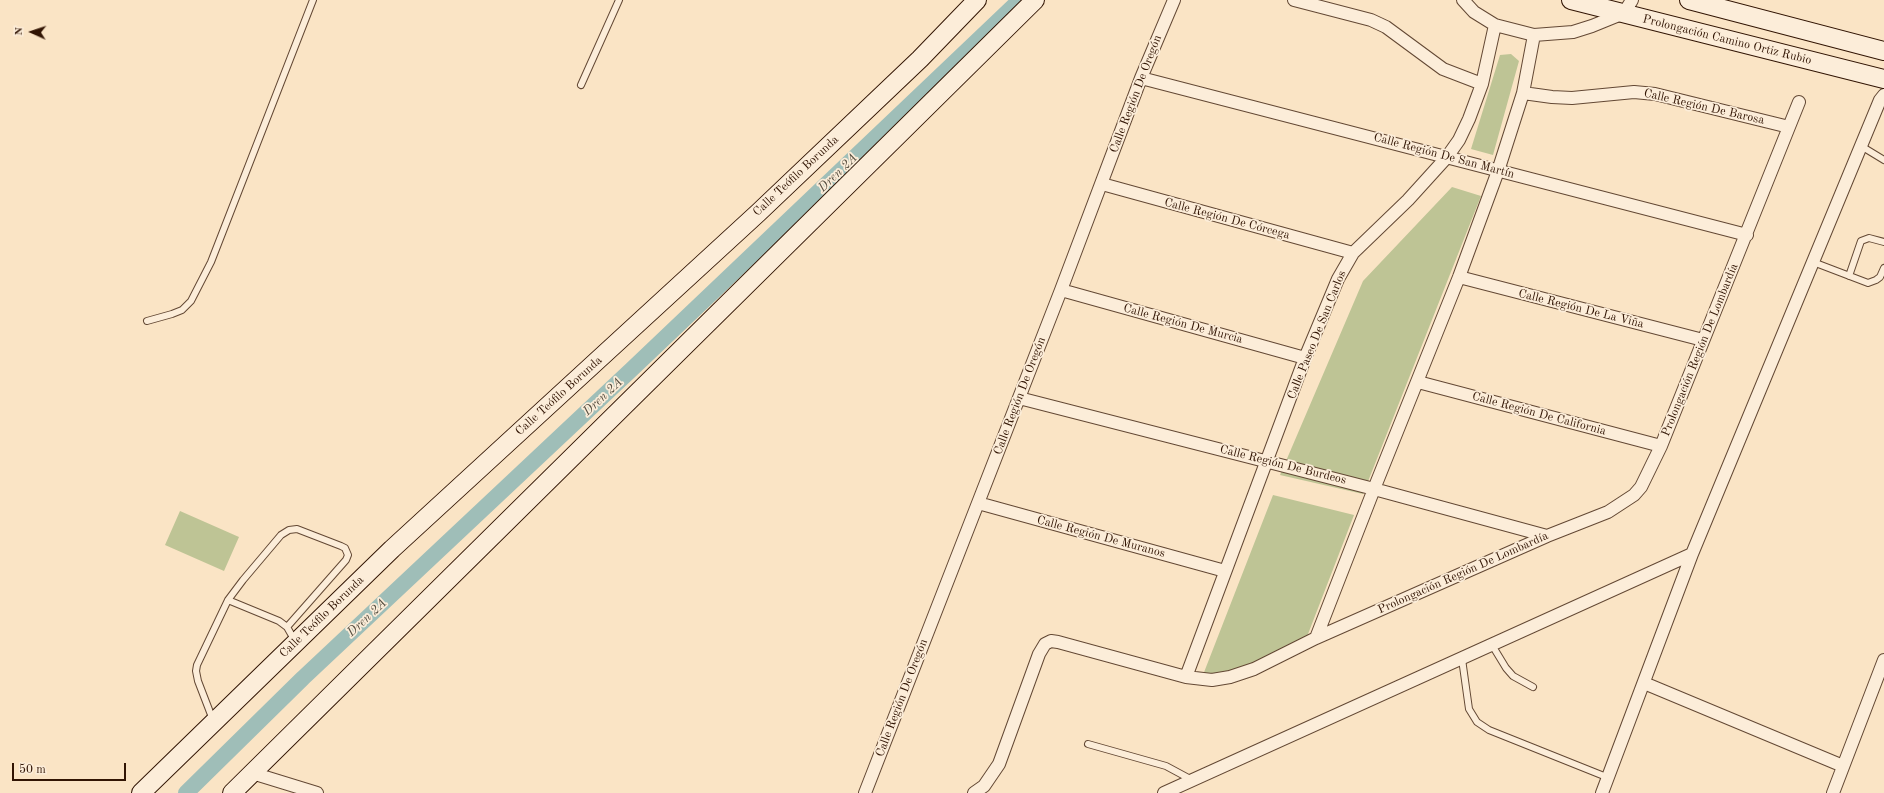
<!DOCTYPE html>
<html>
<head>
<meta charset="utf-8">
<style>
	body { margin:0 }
	#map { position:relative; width:1884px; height:793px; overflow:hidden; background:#fae4c5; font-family:"Old Standard TT",serif }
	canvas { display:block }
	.north { position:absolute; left:12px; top:12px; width:40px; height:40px; -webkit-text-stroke:3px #fcedd9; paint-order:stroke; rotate:273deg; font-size:11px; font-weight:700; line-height:16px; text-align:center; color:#311403 }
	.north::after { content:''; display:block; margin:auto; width:14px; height:18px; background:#311403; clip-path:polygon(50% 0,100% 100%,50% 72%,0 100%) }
	.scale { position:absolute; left:12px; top:763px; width:114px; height:18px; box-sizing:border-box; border:2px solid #311403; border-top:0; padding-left:5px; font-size:12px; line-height:14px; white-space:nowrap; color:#311403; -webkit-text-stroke:3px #fcedd9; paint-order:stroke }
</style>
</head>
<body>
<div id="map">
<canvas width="1884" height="793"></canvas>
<div class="north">N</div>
<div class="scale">50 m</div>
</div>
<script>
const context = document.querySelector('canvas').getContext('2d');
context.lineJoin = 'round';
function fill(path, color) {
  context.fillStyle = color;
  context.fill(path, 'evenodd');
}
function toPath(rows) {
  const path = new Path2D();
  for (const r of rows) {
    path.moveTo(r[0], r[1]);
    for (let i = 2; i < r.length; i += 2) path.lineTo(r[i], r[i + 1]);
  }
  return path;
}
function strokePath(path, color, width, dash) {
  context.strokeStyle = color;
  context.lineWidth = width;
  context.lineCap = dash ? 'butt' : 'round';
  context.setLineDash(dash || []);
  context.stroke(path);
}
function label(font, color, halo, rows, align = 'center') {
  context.font = font + ' "Old Standard TT",serif';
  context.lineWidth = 3.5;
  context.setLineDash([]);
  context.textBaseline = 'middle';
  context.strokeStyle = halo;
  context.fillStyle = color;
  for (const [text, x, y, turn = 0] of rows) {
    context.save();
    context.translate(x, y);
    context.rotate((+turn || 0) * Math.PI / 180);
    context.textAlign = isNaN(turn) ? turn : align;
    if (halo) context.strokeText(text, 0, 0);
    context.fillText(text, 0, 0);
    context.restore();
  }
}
fill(toPath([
	[1511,54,1519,61,1493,155,1471,149,1500,55],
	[1452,187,1481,196,1363,494,1280,475,1363,281],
	[1273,495,1354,515,1303,647,1223,683,1201,680],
	[180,511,239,537,224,571,165,545]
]), '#bec495');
strokePath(toPath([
	[186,793,303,678,632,369,1020,0]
]), '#9fbeb8', 16);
const lane = toPath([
	[581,85,619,0],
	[1861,146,1884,160],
	[1813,262,1868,283,1876,280,1880,277,1884,268],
	[1849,276,1861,241,1869,238,1884,242],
	[147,321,172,314,182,310,191,301,211,262,313,0],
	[228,600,279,621,287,627,295,641],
	[1492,645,1506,668,1513,676,1533,687],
	[1462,659,1469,709,1477,722,1489,730,1609,778],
	[213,720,198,681,196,671,197,665,228,600,243,580,281,535,289,530,297,529,341,546,345,548,348,555,346,560,287,627],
	[1088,744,1166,766,1192,780]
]);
const street = toPath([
	[1294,0,1371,20,1386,27,1443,69,1482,84],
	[1463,0,1474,12,1495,25,1534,35,1573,32,1592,26,1624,13,1632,0],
	[1141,78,1747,235],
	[1523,93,1552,97,1572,98,1634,92,1655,94,1789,127],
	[1102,184,1353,253],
	[1459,277,1703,340],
	[1061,290,1305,358],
	[1418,382,1661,446],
	[1019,398,1374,489,1547,536],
	[978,503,1225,571],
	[1316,638,1374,489,1459,277,1498,171,1523,93,1534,35],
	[1186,677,1305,358,1338,279,1353,253,1408,200,1447,157,1459,140,1469,119,1482,84,1495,25],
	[1644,683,1843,766],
	[252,773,317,793],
	[865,793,1061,290,1141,78,1174,0],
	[974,793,984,786,999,764,1039,654,1045,644,1051,641,1058,642,1186,677,1212,680,1230,677,1254,669,1316,638,1547,536,1608,512,1634,495,1641,487,1661,446,1799,102],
	[1164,793,1692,554],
	[1602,793,1692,554,1880,100,1884,95],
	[1833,793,1884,660]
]);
const secondary = toPath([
	[1571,0,1884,79],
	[1689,0,1884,51],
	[141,793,392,549,758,213,920,59,977,0],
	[232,793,1035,0]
]);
strokePath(lane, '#634834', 8);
strokePath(street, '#634834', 14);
strokePath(secondary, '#311403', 20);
strokePath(lane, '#fcedd9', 6);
strokePath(street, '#fcedd9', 12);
strokePath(secondary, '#fcedd9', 18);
label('12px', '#311403', '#fcedd9', [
	["Prolongación Camino Ortiz Rubio",1727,40,14],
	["Calle Región De Oregón",1136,94,-69],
	["Calle Región De Barosa",1704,107,13],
	["Calle Región De San Martín",1444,156,15],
	["Calle Teófilo Borunda",796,176,-43],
	["Calle Región De Córcega",1227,219,15],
	["Calle Región De La Viña",1581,309,14],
	["Calle Región De Murcia",1183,324,15],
	["Calle Paseo De San Carlos",1317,335,-68],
	["Prolongación Región De Lombardía",1700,350,-68],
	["Calle Teófilo Borunda",559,396,-42],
	["Calle Región De Oregón",1020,396,-69],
	["Calle Región De California",1539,414,15],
	["Calle Región De Burdeos",1283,465,14],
	["Calle Región De Muranos",1101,537,15],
	["Prolongación Región De Lombardía",1463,573,-24],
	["Calle Teófilo Borunda",322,617,-44],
	["Calle Región De Oregón",902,698,-69]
]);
label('italic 13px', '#585042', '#fcedd9', [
	["Dren 2A",838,173,-44],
	["Dren 2A",603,397,-43],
	["Dren 2A",367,618,-43]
]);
</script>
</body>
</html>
